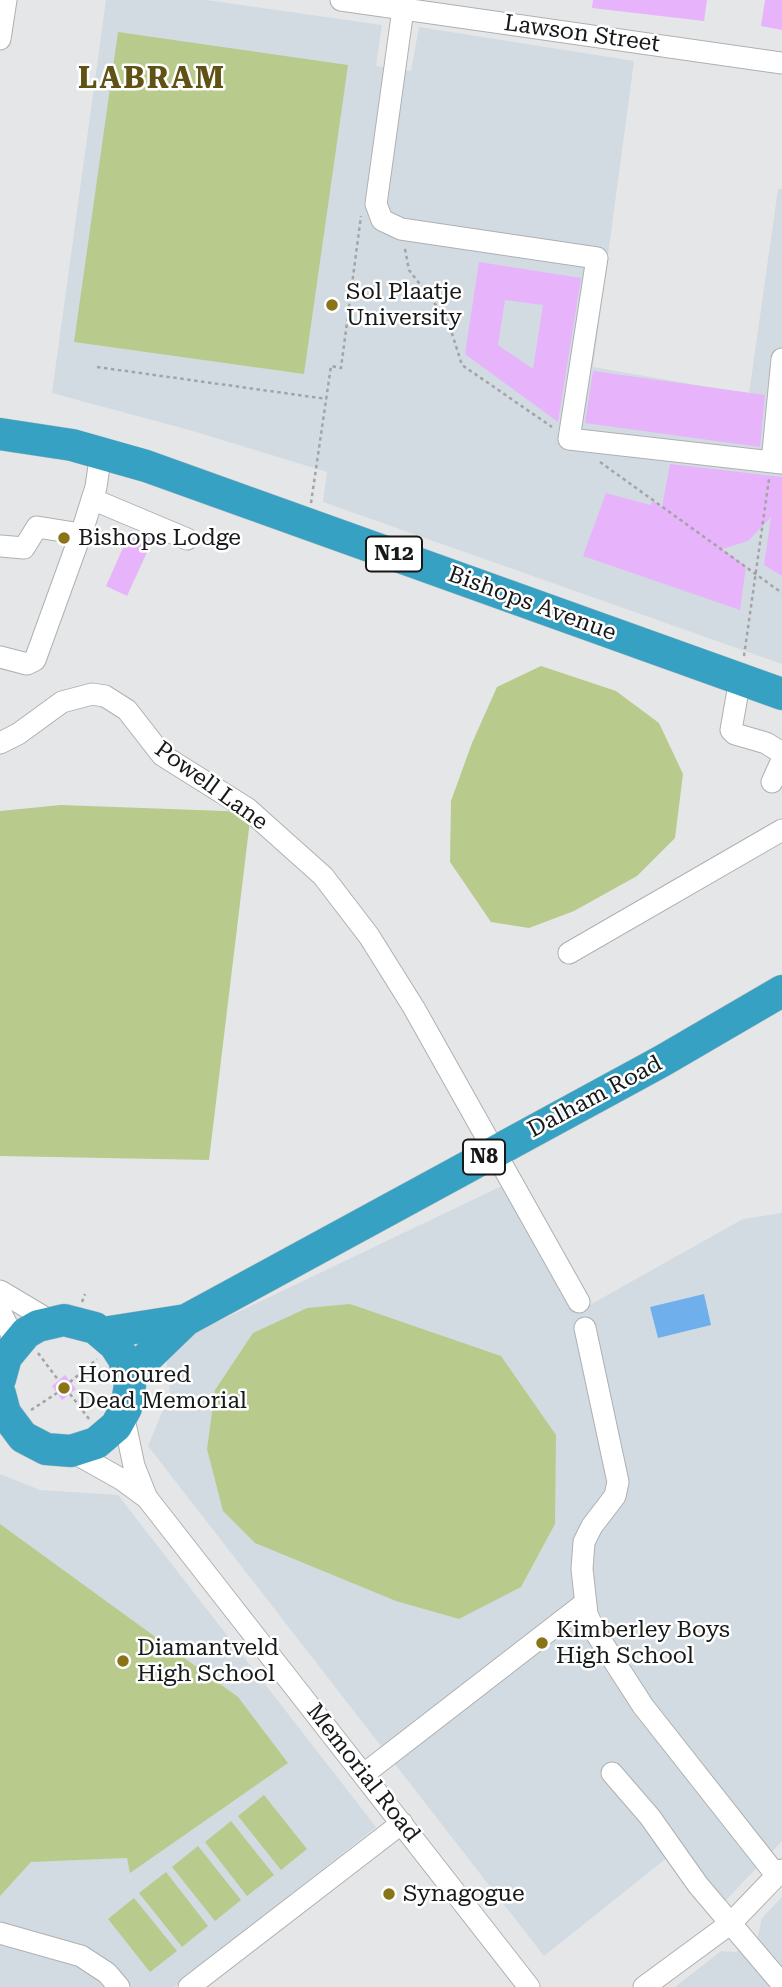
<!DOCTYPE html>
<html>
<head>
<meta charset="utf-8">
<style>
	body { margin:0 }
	canvas { display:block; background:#e4e6e7 }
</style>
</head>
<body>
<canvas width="782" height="1987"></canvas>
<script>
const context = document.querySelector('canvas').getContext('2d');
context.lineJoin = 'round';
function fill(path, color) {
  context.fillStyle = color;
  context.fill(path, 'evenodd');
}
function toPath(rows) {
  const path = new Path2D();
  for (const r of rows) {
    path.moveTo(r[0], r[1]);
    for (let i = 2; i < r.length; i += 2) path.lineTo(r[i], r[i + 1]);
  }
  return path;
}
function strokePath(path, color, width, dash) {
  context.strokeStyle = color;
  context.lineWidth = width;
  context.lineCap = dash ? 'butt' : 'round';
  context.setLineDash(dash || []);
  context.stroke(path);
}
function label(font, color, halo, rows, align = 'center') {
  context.font = font + ' "Roboto Serif",serif';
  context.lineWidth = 5;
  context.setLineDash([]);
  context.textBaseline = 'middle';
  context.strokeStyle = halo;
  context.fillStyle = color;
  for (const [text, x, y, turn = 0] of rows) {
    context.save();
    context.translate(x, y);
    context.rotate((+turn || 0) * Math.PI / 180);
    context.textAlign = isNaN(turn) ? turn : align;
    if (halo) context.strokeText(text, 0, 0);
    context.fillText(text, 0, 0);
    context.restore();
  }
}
fill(toPath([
	[106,0,206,0,382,25,376,66,411,71,419,27,634,61,593,367,749,394,778,189,782,189,782,664,323,502,327,472,193,431,52,393],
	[508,1183,579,1311,743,1219,782,1213,782,1841,711,1916,668,1857,544,1956,148,1446,170,1393,165,1347],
	[0,1474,40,1490,118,1495,376,1827,174,1987,0,1987],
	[782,1897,782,1987,675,1987,721,1951,736,1952,758,1936,762,1918]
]), '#d3dbe2');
fill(toPath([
	[118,32,348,65,304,374,74,342],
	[541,666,616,691,659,723,683,774,675,838,637,876,574,911,529,928,491,922,450,862,451,801,472,743,497,687],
	[61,805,251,812,209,1160,0,1156,0,811],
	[350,1304,501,1356,556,1435,555,1524,521,1587,459,1619,396,1601,255,1543,223,1511,207,1449,215,1390,253,1333,307,1308],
	[0,1524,238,1697,288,1763,130,1873,127,1858,31,1862,0,1896],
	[264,1795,307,1849,281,1870,238,1816],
	[231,1821,274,1875,247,1896,205,1842],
	[198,1846,241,1900,215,1921,172,1867],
	[166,1872,208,1926,182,1947,139,1893],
	[134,1898,177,1951,150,1972,108,1919]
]), '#b8cb8c');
fill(toPath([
	[704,1294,711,1325,658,1338,650,1307]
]), '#6eafec');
fill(toPath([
	[593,0,707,0,704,21,592,8],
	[765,0,782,0,782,30,761,26],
	[479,262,581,278,558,422,465,354],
	[505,300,543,305,533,369,498,345],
	[593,371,765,395,760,447,585,423],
	[670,464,782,477,782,576,764,565,771,517,748,541,722,549,746,566,740,610,583,556,606,493,650,505,653,501,662,507],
	[131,530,153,539,127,596,106,586],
	[65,1375,76,1389,62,1400,52,1386]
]), '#e7b3fa');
const minor = toPath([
	[341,0,782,63],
	[403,9,376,204,382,220,401,229,597,258,569,439,782,463],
	[0,39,6,0],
	[772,462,782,359],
	[92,499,187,539],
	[1,546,24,548,37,527,81,534],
	[0,657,27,664,35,660,85,522,96,487,101,452],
	[740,679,731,730,735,734,766,743,782,753],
	[0,743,18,734,62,702,92,694,105,696,127,710,162,755,248,809,323,876,369,936,414,1008,579,1302],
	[772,782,782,760],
	[569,953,782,830],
	[0,1291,52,1322],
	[0,1311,16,1343],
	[585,1328,618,1482,615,1496,592,1526,584,1542,582,1569,587,1614,594,1630,643,1706,777,1876],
	[123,1414,134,1466,146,1496],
	[71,1451,121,1479,147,1498,529,1987],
	[612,1773,650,1817,698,1885,782,1984],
	[364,1774,585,1603],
	[0,1933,81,1956,107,1973,119,1987],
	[189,1987,402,1823],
	[644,1987,731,1923,782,1870]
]);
const highway = toPath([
	[0,434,72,445,146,466,782,694],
	[103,1333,186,1320,662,1061,782,991],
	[129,1375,186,1320],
	[0,1379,6,1357,26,1333,38,1326,64,1320,95,1328,115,1345,124,1359,130,1385,126,1408,116,1426,96,1443,71,1451,46,1449,23,1437,5,1413,0,1394]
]);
strokePath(minor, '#aeb0b1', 23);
strokePath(highway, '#c3c3c3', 33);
strokePath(toPath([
	[405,249,409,270,448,321,462,365,552,427],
	[97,367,327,399],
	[600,462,782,593],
	[311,503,331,366,341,368,361,216],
	[744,656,769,479],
	[82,1302,85,1294],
	[38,1353,59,1381],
	[70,1382,97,1359],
	[70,1394,89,1419],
	[31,1410,57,1393]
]), '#a2a4a5', 2.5, [3.5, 3.5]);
strokePath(minor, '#fff', 21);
strokePath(highway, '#36a1c3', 32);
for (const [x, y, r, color] of [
	[332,305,7,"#897418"],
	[64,538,7,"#897418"],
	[64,1388,7,"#897418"],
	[542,1643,7,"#897418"],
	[123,1661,7,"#897418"],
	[389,1894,7,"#897418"]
]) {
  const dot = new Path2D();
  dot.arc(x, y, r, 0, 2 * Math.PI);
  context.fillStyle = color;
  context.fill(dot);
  strokePath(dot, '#fff', 2.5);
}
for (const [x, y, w] of [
	[394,554,56],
	[484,1157,42]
]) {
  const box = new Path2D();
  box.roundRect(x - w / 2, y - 17.5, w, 35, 5);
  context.fillStyle = '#fff';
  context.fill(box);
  strokePath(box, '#171818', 2);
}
label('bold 21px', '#171818', null, [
	["N12",394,554],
	["N8",484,1157]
]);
label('23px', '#171818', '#fff', [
	["Lawson Street",582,34,8],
	["Bishops Avenue",532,604,20],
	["Powell Lane",211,786,36],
	["Dalham Road",595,1097,-28],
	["Memorial Road",363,1773,52]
]);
label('23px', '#171818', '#fff', [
	["Sol Plaatje",346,292],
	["University",346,318],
	["Bishops Lodge",78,538],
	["Honoured",78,1375],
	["Dead Memorial",78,1401],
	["Kimberley Boys",556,1630],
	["High School",556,1656],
	["Diamantveld",137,1648],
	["High School",137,1674],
	["Synagogue",403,1894]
], 'left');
context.letterSpacing = '2px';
label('bold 30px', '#605215', '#fff', [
	["LABRAM",152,79]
]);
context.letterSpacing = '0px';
</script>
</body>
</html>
